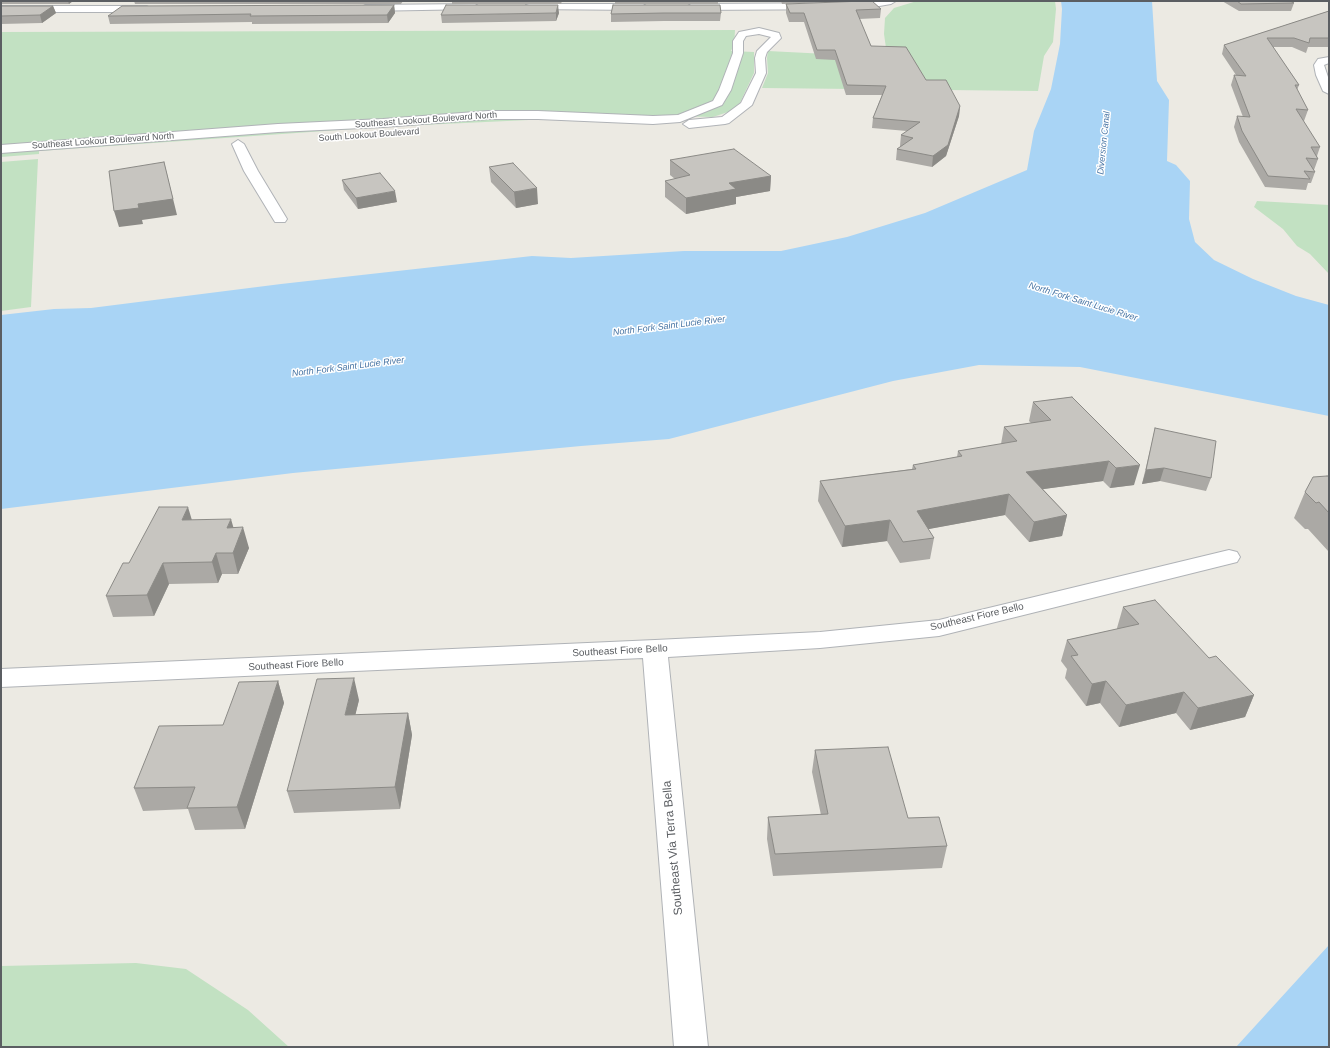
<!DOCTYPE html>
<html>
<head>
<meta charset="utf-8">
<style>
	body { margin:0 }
	#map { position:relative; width:1330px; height:1048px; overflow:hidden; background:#eceae3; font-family:Helvetica,sans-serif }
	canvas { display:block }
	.frame { position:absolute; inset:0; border:2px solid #5b5e62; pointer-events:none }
</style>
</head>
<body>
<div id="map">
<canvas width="1330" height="1048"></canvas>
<div class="frame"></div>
</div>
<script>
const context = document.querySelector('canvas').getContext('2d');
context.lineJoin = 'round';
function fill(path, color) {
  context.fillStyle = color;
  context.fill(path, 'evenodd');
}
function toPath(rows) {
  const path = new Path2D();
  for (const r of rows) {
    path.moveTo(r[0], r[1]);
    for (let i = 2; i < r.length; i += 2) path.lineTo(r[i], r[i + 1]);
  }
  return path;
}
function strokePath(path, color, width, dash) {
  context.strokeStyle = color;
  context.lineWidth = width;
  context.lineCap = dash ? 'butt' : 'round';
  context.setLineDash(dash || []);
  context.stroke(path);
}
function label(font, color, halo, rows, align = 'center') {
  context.font = font + ' Helvetica,sans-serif';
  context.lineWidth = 3;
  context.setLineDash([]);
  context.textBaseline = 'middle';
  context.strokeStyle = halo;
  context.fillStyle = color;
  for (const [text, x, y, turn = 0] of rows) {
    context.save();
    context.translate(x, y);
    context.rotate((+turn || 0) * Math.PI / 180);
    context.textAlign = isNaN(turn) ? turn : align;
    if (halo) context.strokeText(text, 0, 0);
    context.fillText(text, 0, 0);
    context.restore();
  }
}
fill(toPath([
	[917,1,1055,1,1056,9,1053,42,1044,56,1038,91,762,88,768,73,767,58,768,51,866,56,886,48,884,34,885,18,894,8],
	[735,30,734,47,737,48,733,47,731,51,754,52,754,73,739,105,731,111,713,117,671,116,550,119,400,126,373,123,382,127,39,151,39,154,1,157,1,32],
	[38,159,31,307,1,311,1,162],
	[1257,201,1329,205,1329,274,1310,254,1297,246,1283,229,1254,207],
	[136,963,186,969,248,1010,289,1047,1,1047,1,966]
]), '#c2e1c2');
fill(toPath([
	[1061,1,1152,1,1157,81,1169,100,1167,161,1176,165,1190,181,1189,219,1195,242,1214,260,1253,279,1296,296,1329,305,1329,416,1080,367,979,365,893,381,669,439,581,446,293,473,1,509,1,315,54,309,91,308,281,284,532,256,571,258,684,251,781,251,847,237,925,213,1027,170,1034,131,1051,89,1060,44,1062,9],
	[1329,945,1329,1047,1236,1047]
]), '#a9d4f5');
const minor = toPath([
	[875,1,896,1,891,4,862,9,691,10,686,7,691,4,862,3,875,1],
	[475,4,480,7,478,9,365,11,360,8,365,5,475,4],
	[529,4,643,4,648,7,643,10,526,9,526,5,529,4],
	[1,6,147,6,152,9,147,12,1,12,1,6],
	[759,28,779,33,781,38,767,52,765,58,766,73,752,105,729,123,725,124,689,128,683,124,689,120,722,117,741,103,756,73,755,58,757,51,771,37,759,34,746,36,743,41,743,53,731,90,722,105,680,122,653,124,538,119,488,119,383,127,278,132,1,153,1,145,278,124,383,119,488,111,538,111,653,116,678,115,713,101,719,90,733,53,733,41,739,32,759,28],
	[1329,57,1329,63,1324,65,1329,80,1329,94,1323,91,1316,75,1314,65,1318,59,1329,57],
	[238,140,244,144,258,171,287,219,285,222,275,222,244,171,232,144,238,140],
	[1229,550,1237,552,1240,557,1237,562,939,636,820,648,668,657,708,1047,674,1047,643,658,1,687,1,669,655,640,820,632,939,620,1229,550]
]);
strokePath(minor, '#b0b3b7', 2);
fill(minor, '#fff');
fill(toPath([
	[1,1,73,1,69,4,1,4],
	[134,1,403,1,401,4,135,4],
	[452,1,562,1,561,4,452,4],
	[615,1,718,1,718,4,615,4],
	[781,1,846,1,782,4],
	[1222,1,1290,1,1294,3,1291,11,1239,11],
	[786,4,881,9,880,18,859,19,871,46,926,80,960,106,959,116,946,156,932,167,896,160,897,149,901,146,900,146,901,135,907,131,872,128,873,118,882,95,846,95,835,60,816,59,804,22,789,22,786,13],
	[394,5,395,13,388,23,252,24,252,22,110,24,108,16],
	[613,5,721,13,720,21,664,21,611,22,611,14],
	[1,6,53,6,56,13,42,23,1,24],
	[1329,11,1329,47,1308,47,1306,53,1292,47,1273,47,1299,85,1297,90,1308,110,1304,121,1303,121,1320,147,1317,156,1318,159,1314,170,1315,172,1311,183,1308,183,1306,190,1265,187,1239,142,1234,127,1237,116,1243,117,1231,85,1234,75,1236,75,1222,54,1224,45],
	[559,13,556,21,442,23,441,15],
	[670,160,771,176,770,191,736,197,736,204,686,214,665,197,665,181,675,179,670,175],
	[489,167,538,204,516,208,491,182],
	[342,180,397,202,358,209,344,190],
	[1072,397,1134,485,1110,488,1103,481,1043,489,1067,515,1062,536,1029,542,1005,515,928,529,934,538,930,559,900,563,887,541,842,547,818,501,820,481,912,469,913,465,957,457,958,451,1001,444,1004,427,1031,423,1029,421,1033,402],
	[1155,428,1211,478,1206,491,1160,481,1142,484,1152,442],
	[1329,476,1329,552,1308,529,1305,529,1294,518,1305,492],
	[192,520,233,527,249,548,238,574,222,574,218,583,169,584,154,616,113,617,106,596,129,563],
	[1123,607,1209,658,1254,695,1245,717,1190,730,1176,713,1119,727,1100,703,1086,706,1065,678,1067,669,1061,661,1067,640,1117,629,1117,628],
	[278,681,284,703,245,829,195,830,188,809,143,811,134,788,223,725],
	[359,700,355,715,408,713,412,735,400,809,294,813,287,791],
	[815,750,908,818,947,846,942,868,773,876,767,839,768,817,821,815,812,772]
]), '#aba9a5');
fill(toPath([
	[68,1,73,1,69,4],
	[394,5,395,13,388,23,387,15],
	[558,5,559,13,556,21,556,13],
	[53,6,56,13,42,23,40,15],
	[960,106,959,116,946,156,932,167,933,156],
	[164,162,177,215,142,220,143,224,119,227,114,211],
	[771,176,770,191,736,197,736,204,686,214,686,198,729,183],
	[537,188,538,204,516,208,514,192],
	[395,191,397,202,358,209,356,198],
	[1109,461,1103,481,1022,492,1026,472],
	[1140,465,1134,485,1110,488,1116,468],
	[1164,468,1160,481,1142,484,1146,470],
	[1009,494,1005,515,913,532,917,511],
	[188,507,194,527,182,520],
	[1067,515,1062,536,1029,542,1034,522],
	[231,519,237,540,227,528],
	[890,520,887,541,842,547,845,526],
	[243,527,249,548,238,574,233,553],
	[216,553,222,574,218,583,212,562],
	[163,563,169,584,154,616,147,595],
	[354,678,359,700,350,737,345,715],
	[278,681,284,703,245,829,237,807],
	[1106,681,1100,703,1086,706,1092,684],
	[1184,692,1176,713,1119,727,1126,705],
	[1254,695,1245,717,1190,730,1198,708],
	[408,713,412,735,400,809,395,787]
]), '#8b8a86');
const building = toPath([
	[864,1,872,1,881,9,856,10,871,46,906,47,926,80,946,80,960,106,948,145,933,156,897,149,913,138,901,135,920,122,873,118,886,86,847,85,835,50,817,50,804,13,790,13,786,4,864,1],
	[1237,1,1290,1,1294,3,1241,4,1237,1],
	[394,5,387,15,250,16,251,14,108,16,122,6,394,5],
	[446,5,558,5,556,13,441,15,446,5],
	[613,5,720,5,721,13,664,13,611,14,613,5],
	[1,6,53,6,40,15,1,16,1,6],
	[1329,11,1329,38,1310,38,1309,43,1294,38,1267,38,1299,85,1295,85,1308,110,1296,109,1320,147,1311,147,1318,159,1306,158,1315,172,1304,171,1310,179,1268,176,1242,131,1237,116,1250,117,1234,75,1246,76,1224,45,1329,11],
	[734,149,771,176,729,183,736,189,686,198,665,181,690,175,670,160,734,149],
	[164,162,173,199,138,204,139,208,114,211,109,171,164,162],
	[513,163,537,188,514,192,489,167,513,163],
	[380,173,395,191,356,198,342,180,380,173],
	[1072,397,1140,465,1116,468,1109,461,1026,472,1067,515,1034,522,1009,494,917,511,934,538,903,542,890,520,845,526,820,481,916,469,913,465,962,456,958,451,1017,441,1004,427,1051,420,1033,402,1072,397],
	[1155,428,1216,441,1211,478,1164,468,1146,470,1155,428],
	[1327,476,1329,476,1329,513,1319,502,1316,503,1305,492,1313,477,1327,476],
	[159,507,188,507,182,520,231,519,227,528,243,527,233,553,216,553,212,562,163,563,147,595,106,596,123,563,129,563,159,507],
	[1155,600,1209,658,1216,656,1254,695,1198,708,1184,692,1126,705,1106,681,1092,684,1071,656,1078,655,1067,640,1139,624,1123,607,1155,600],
	[354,678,345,715,408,713,395,787,287,791,317,679,354,678],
	[278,681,237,807,187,808,195,787,134,788,159,726,223,725,239,682,278,681],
	[888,747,908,818,939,817,947,846,775,854,768,817,828,814,815,750,888,747]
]);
fill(building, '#c7c5c0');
strokePath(building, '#8b8a86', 1);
label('9px', '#5b5e62', '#fff', [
	["Southeast Lookout Boulevard North",426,120,-4],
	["South Lookout Boulevard",369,135,-4],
	["Southeast Lookout Boulevard North",103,141,-4]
]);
label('italic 9px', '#4976a5', '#fff', [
	["Diversion Canal",1104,143,-84],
	["North Fork Saint Lucie River",1083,302,17],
	["North Fork Saint Lucie River",669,326,-7],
	["North Fork Saint Lucie River",348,367,-7]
]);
label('10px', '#5b5e62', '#fff', [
	["Southeast Fiore Bello",977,617,-13],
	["Southeast Fiore Bello",620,651,-3],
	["Southeast Fiore Bello",296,665,-3]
]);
label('12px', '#5b5e62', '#fff', [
	["Southeast Via Terra Bella",673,848,-95]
]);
</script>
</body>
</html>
